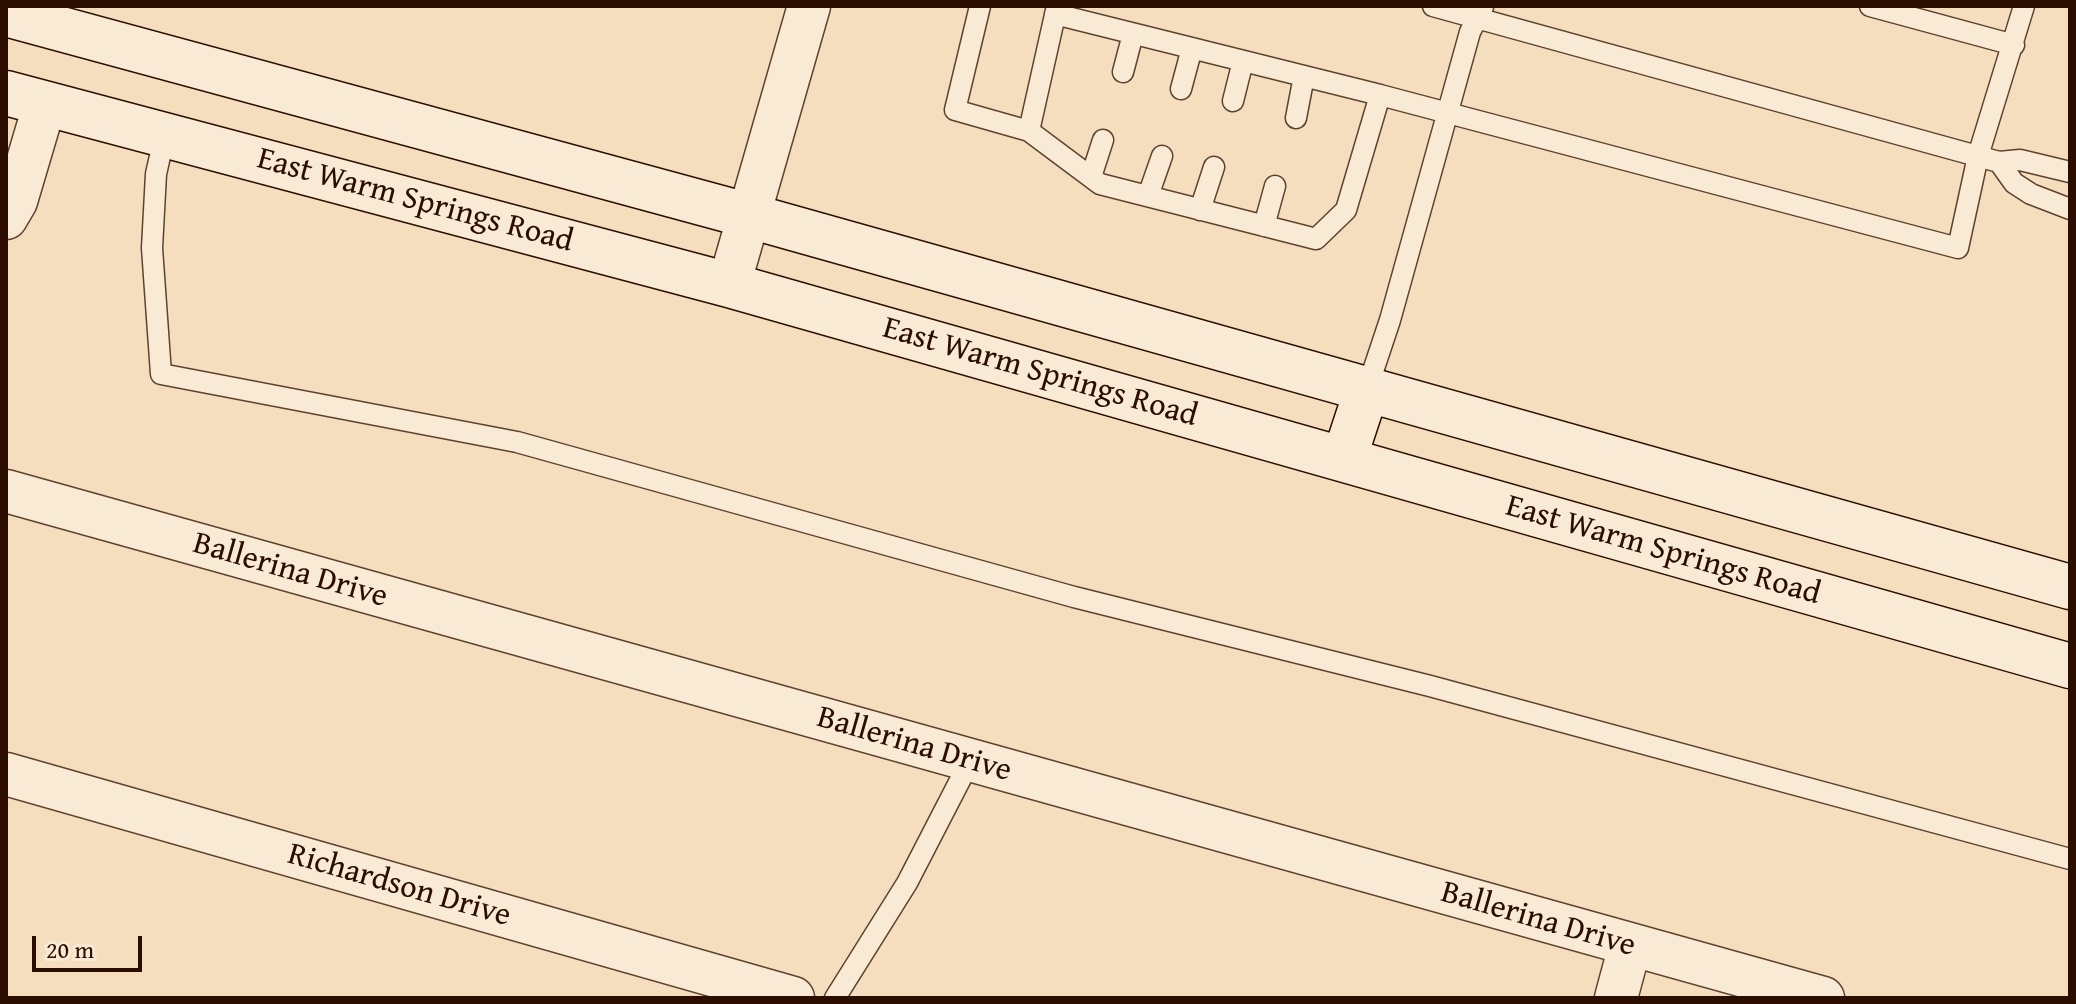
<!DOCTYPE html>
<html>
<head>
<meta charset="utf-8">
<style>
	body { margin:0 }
	#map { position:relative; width:2076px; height:1004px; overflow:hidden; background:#f5debd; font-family:"Gentium Book Plus",serif }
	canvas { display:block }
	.frame { position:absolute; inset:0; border:8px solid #2b0e00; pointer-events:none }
	.scale { position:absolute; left:32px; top:936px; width:110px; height:36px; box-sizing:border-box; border:4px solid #2b0e00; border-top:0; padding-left:10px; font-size:24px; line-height:28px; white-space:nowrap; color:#2b0e00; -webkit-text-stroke:6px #f8ead4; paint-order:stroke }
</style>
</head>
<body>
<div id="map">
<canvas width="2076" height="1004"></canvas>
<div class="frame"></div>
<div class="scale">20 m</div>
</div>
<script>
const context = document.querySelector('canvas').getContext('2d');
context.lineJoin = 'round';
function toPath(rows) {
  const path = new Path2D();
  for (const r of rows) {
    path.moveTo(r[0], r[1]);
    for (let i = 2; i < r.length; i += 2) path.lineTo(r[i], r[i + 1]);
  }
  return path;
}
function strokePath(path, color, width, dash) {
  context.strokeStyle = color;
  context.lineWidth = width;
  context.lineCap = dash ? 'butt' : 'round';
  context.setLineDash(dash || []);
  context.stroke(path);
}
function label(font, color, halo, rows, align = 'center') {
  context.font = font + ' "Gentium Book Plus",serif';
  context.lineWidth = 7;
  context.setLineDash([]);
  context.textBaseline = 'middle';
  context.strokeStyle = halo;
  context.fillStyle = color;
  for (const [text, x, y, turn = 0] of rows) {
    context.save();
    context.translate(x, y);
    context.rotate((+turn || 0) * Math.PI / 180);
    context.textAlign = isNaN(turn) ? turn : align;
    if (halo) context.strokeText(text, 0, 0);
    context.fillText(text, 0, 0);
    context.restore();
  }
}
const lane = toPath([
	[980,6,955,110,1029,131,1057,6],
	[1433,6,1999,162,2020,160,2070,172],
	[1870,6,2014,45],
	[1123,72,1133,34],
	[1181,89,1192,48],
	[1380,95,1958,248,1978,156,2024,6],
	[1233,101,1243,61],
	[1296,118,1304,76],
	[1029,131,1100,184,1316,239,1346,210,1380,95,1055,14],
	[165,134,156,174,152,248,161,374,517,442,1074,597,1430,686,2070,859],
	[1999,162,2014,183,2031,194,2070,209],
	[1091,177,1103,140],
	[1148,196,1162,156],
	[1200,210,1214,167],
	[1264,226,1275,186],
	[1367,389,1390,320,1470,32,1483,7],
	[835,998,907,883,970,761]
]);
const street = toPath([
	[6,218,16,201,45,103],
	[729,285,809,6],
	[6,491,1823,998],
	[6,774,793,998],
	[1616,998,1630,946]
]);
const secondary = toPath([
	[6,14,750,216,2070,587],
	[6,93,729,285,2070,666],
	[1344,459,1367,389]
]);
strokePath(lane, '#5e422f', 23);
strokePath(street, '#5e422f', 45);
strokePath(secondary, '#2b0e00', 47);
strokePath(lane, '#f8ead4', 20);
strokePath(street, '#f8ead4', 42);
strokePath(secondary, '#f8ead4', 44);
label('32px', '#2b0e00', '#f8ead4', [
	["East Warm Springs Road",415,201,15],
	["East Warm Springs Road",1040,373,16],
	["East Warm Springs Road",1663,551,16],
	["Ballerina Drive",290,571,16],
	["Ballerina Drive",914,745,16],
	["Richardson Drive",399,886,16],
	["Ballerina Drive",1538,920,16]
]);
</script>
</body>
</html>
